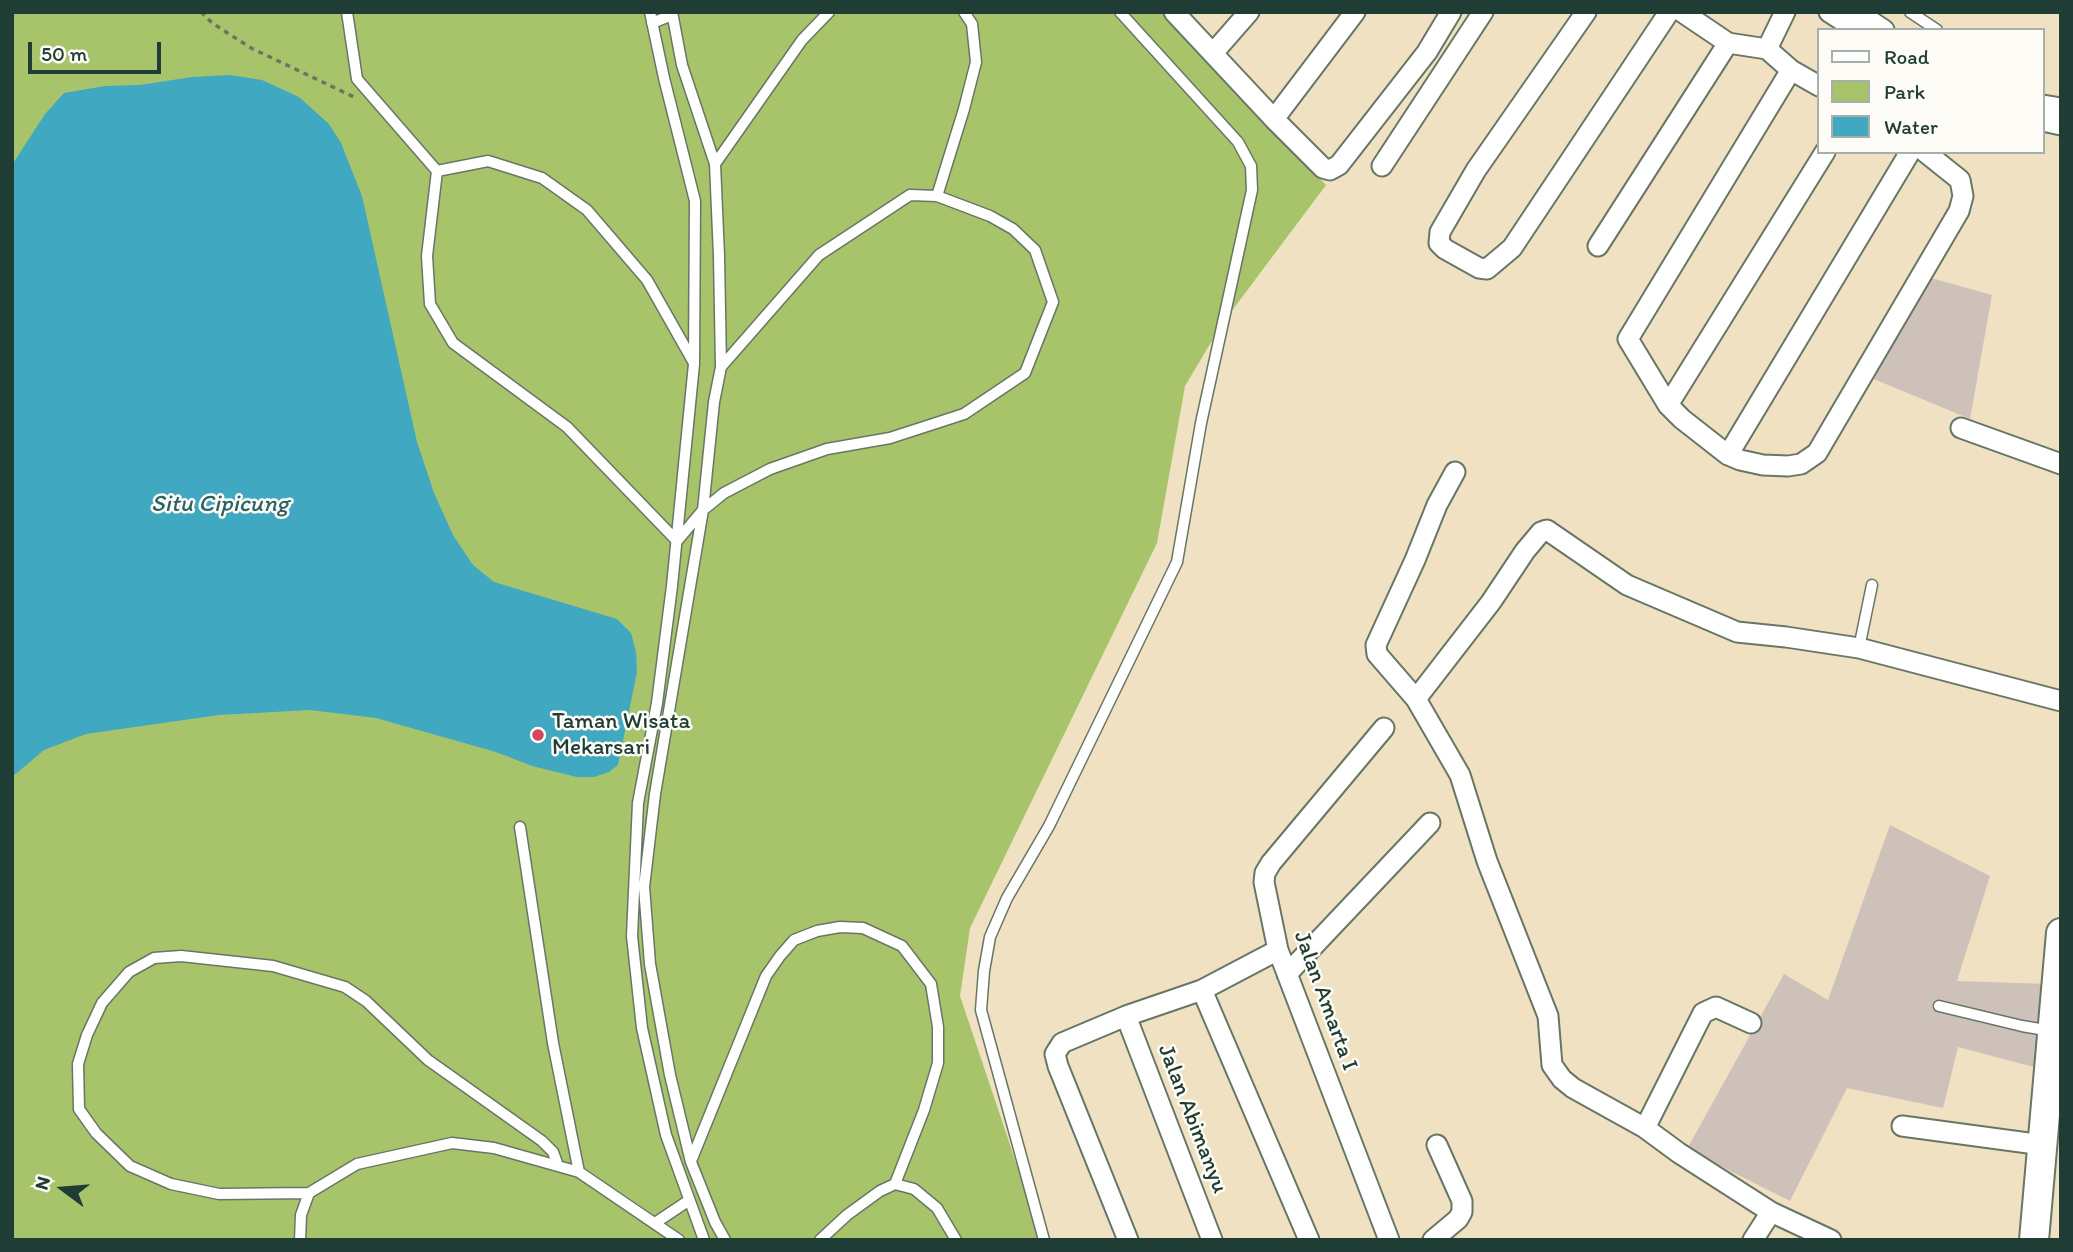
<!DOCTYPE html>
<html>
<head>
<meta charset="utf-8">
<style>
	body { margin:0 }
	#map { position:relative; width:2073px; height:1252px; overflow:hidden; background:#efe1c1; font-family:Itim,sans-serif }
	canvas { display:block }
	.frame { position:absolute; inset:0; border:14px solid #1f3d34; pointer-events:none }
	.legend { position:absolute; left:1817px; top:28px; width:228px; height:126px; box-sizing:border-box; background:#fdfcf7; border:2px solid #a4b0a9; margin:0; padding:9px 12px; list-style:none; font-size:21px; color:#1f3d34 }
	.legend li { display:flex; align-items:center; gap:14px; height:35px }
	.legend b { width:35px; border:2px solid #a4b0a9 }
	.north { position:absolute; left:28px; top:1154px; width:70px; height:70px; -webkit-text-stroke:5px #fdfcf7; paint-order:stroke; rotate:286deg; font-size:19px; font-weight:700; line-height:28px; text-align:center; color:#1f3d34 }
	.north::after { content:''; display:block; margin:auto; width:24px; height:32px; background:#1f3d34; clip-path:polygon(50% 0,100% 100%,50% 72%,0 100%) }
	.scale { position:absolute; left:28px; top:42px; width:133px; height:32px; box-sizing:border-box; border:4px solid #1f3d34; border-top:0; padding-left:9px; font-size:21px; line-height:24px; white-space:nowrap; color:#1f3d34; -webkit-text-stroke:5px #fdfcf7; paint-order:stroke }
</style>
</head>
<body>
<div id="map">
<canvas width="2073" height="1252"></canvas>
<div class="frame"></div>
<ul class="legend">
<li><b style="height:9px;background:#fff"></b>Road</li>
<li><b style="height:19px;background:#a7c46b"></b>Park</li>
<li><b style="height:19px;background:#40a8c0"></b>Water</li>
</ul>
<div class="north">N</div>
<div class="scale">50 m</div>
</div>
<script>
const context = document.querySelector('canvas').getContext('2d');
context.lineJoin = 'round';
function fill(path, color) {
  context.fillStyle = color;
  context.fill(path, 'evenodd');
}
function toPath(rows) {
  const path = new Path2D();
  for (const r of rows) {
    path.moveTo(r[0], r[1]);
    for (let i = 2; i < r.length; i += 2) path.lineTo(r[i], r[i + 1]);
  }
  return path;
}
function strokePath(path, color, width, dash) {
  context.strokeStyle = color;
  context.lineWidth = width;
  context.lineCap = dash ? 'butt' : 'round';
  context.setLineDash(dash || []);
  context.stroke(path);
}
function label(font, color, halo, rows, align = 'center') {
  context.font = font + ' Itim,sans-serif';
  context.lineWidth = 5;
  context.setLineDash([]);
  context.textBaseline = 'middle';
  context.strokeStyle = halo;
  context.fillStyle = color;
  for (const [text, x, y, turn = 0] of rows) {
    context.save();
    context.translate(x, y);
    context.rotate((+turn || 0) * Math.PI / 180);
    context.textAlign = isNaN(turn) ? turn : align;
    if (halo) context.strokeText(text, 0, 0);
    context.fillText(text, 0, 0);
    context.restore();
  }
}
fill(toPath([
	[1931,278,1992,295,1970,419,1869,377],
	[1890,825,1990,876,1957,981,2048,984,2041,1069,1958,1047,1943,1108,1847,1088,1790,1201,1687,1149,1784,974,1828,1000]
]), '#cec1b9');
fill(toPath([
	[12,12,1161,12,1326,185,1222,324,1185,386,1157,543,970,928,960,996,1042,1240,12,1240]
]), '#a7c46b');
fill(toPath([
	[230,75,262,80,299,97,329,124,341,143,362,196,417,442,434,493,453,535,473,565,494,582,617,619,631,633,636,652,637,672,618,765,609,772,594,777,577,777,532,766,496,752,376,718,310,710,219,715,86,734,44,750,12,777,12,165,45,114,64,93,105,86,140,85,192,77]
]), '#40a8c0');
const lane = toPath([
	[347,12,357,79,437,171,488,161,542,178,587,210,647,280,694,363],
	[650,12,664,78,695,201,694,364,672,586,657,703,638,803,632,936,642,1028,666,1135,704,1240],
	[672,12,682,65,715,164,719,256,721,367,714,402,703,510,655,794,644,887,650,964,670,1075,691,1162,715,1222,725,1240],
	[1910,12,1937,30],
	[652,23,672,15,673,12],
	[715,164,802,40,829,12],
	[437,171,427,256,430,304,453,343,567,427,677,541,703,510,724,493,770,469,827,449,890,438,964,414,1025,373,1053,302,1035,250,1013,229,990,216,937,196,910,195,819,255,721,367],
	[937,196,964,109,976,62,972,24,964,12],
	[1859,648,1872,585],
	[520,827,553,1043,579,1172,679,1240],
	[1939,1006,2022,1026,2051,1031],
	[691,1161,766,976,780,956,794,940,817,931,840,927,863,928,902,946,931,984,938,1027,938,1063,924,1110,895,1184],
	[309,1193,219,1194,171,1184,130,1166,96,1133,79,1109,78,1064,87,1035,102,1003,129,972,154,958,181,956,273,966,345,987,366,1001,428,1060,542,1141,553,1152,558,1166],
	[655,1223,688,1201],
	[300,1240,301,1215,309,1193,357,1164,452,1143,494,1148,579,1172],
	[820,1240,847,1215,880,1191,895,1184,914,1189,937,1208,956,1240],
	[1044,1240,981,1010,984,971,990,937,1007,898,1049,826,1177,562,1201,423,1252,190,1251,166,1238,142,1120,12]
]);
const street = toPath([
	[1174,12,1274,119,1323,168,1330,170,1339,165,1427,52,1451,12],
	[1586,12,1476,170,1440,232,1439,243,1445,249,1479,268,1487,269,1512,248,1669,12],
	[1682,12,1728,43,1767,49,1791,70,1819,86],
	[1829,12,1857,30],
	[1857,12,1884,30],
	[1767,49,1785,12],
	[1214,52,1249,12],
	[1791,70,1628,339,1668,405,1682,419,1728,455,1740,460,1763,465,1788,466,1801,464,1817,453,1959,211,1963,196,1960,180,1925,152],
	[2043,105,2061,108],
	[1274,119,1355,12],
	[2043,121,2061,125],
	[1382,166,1483,12],
	[1598,246,1728,43],
	[1668,405,1825,152],
	[1961,428,2061,464],
	[1728,455,1910,152],
	[1455,472,1437,505,1415,560,1376,645,1377,654,1416,699,1460,775,1487,861,1548,1016,1552,1065,1562,1079,1573,1088,1645,1128,1679,1153,1771,1212,1831,1240],
	[1416,699,1491,602,1525,551,1541,532,1547,530,1627,585,1737,632,1786,637,1859,648,2061,701],
	[1384,728,1271,863,1265,873,1264,882,1278,950,1389,1240],
	[1287,974,1430,823],
	[1202,990,1309,1240],
	[1126,1016,1212,1240],
	[1902,1126,2043,1145],
	[1645,1128,1703,1013,1716,1007,1751,1023],
	[1128,1240,1058,1066,1055,1054,1062,1043,1126,1016,1202,990,1278,950],
	[1433,1240,1458,1219,1462,1212,1462,1201,1437,1145],
	[1753,1240,1771,1212]
]);
const secondary = toPath([
	[2034,1240,2061,933]
]);
strokePath(lane, '#687665', 13);
strokePath(street, '#687665', 23);
strokePath(secondary, '#687665', 32);
strokePath(toPath([
	[201,12,212,23,251,48,354,97]
]), '#687665', 3.5, [5, 5]);
strokePath(lane, '#fff', 10);
strokePath(street, '#fff', 19);
strokePath(secondary, '#fff', 28);
for (const [x, y, r, color] of [
	[538,735,7,"#d1495b"]
]) {
  const dot = new Path2D();
  dot.arc(x, y, r, 0, 2 * Math.PI);
  context.fillStyle = color;
  context.fill(dot);
  strokePath(dot, '#fdfcf7', 2.5);
}
label('23px', '#1f3d34', '#fdfcf7', [
	["Taman Wisata",552,722],
	["Mekarsari",552,748]
], 'left');
label('23px', '#1f3d34', '#fdfcf7', [
	["Jalan Amarta I",1325,1001,70],
	["Jalan Abimanyu",1192,1119,69]
]);
label('italic 24px', '#2b6265', '#fdfcf7', [
	["Situ Cipicung",220,505]
]);
</script>
</body>
</html>
